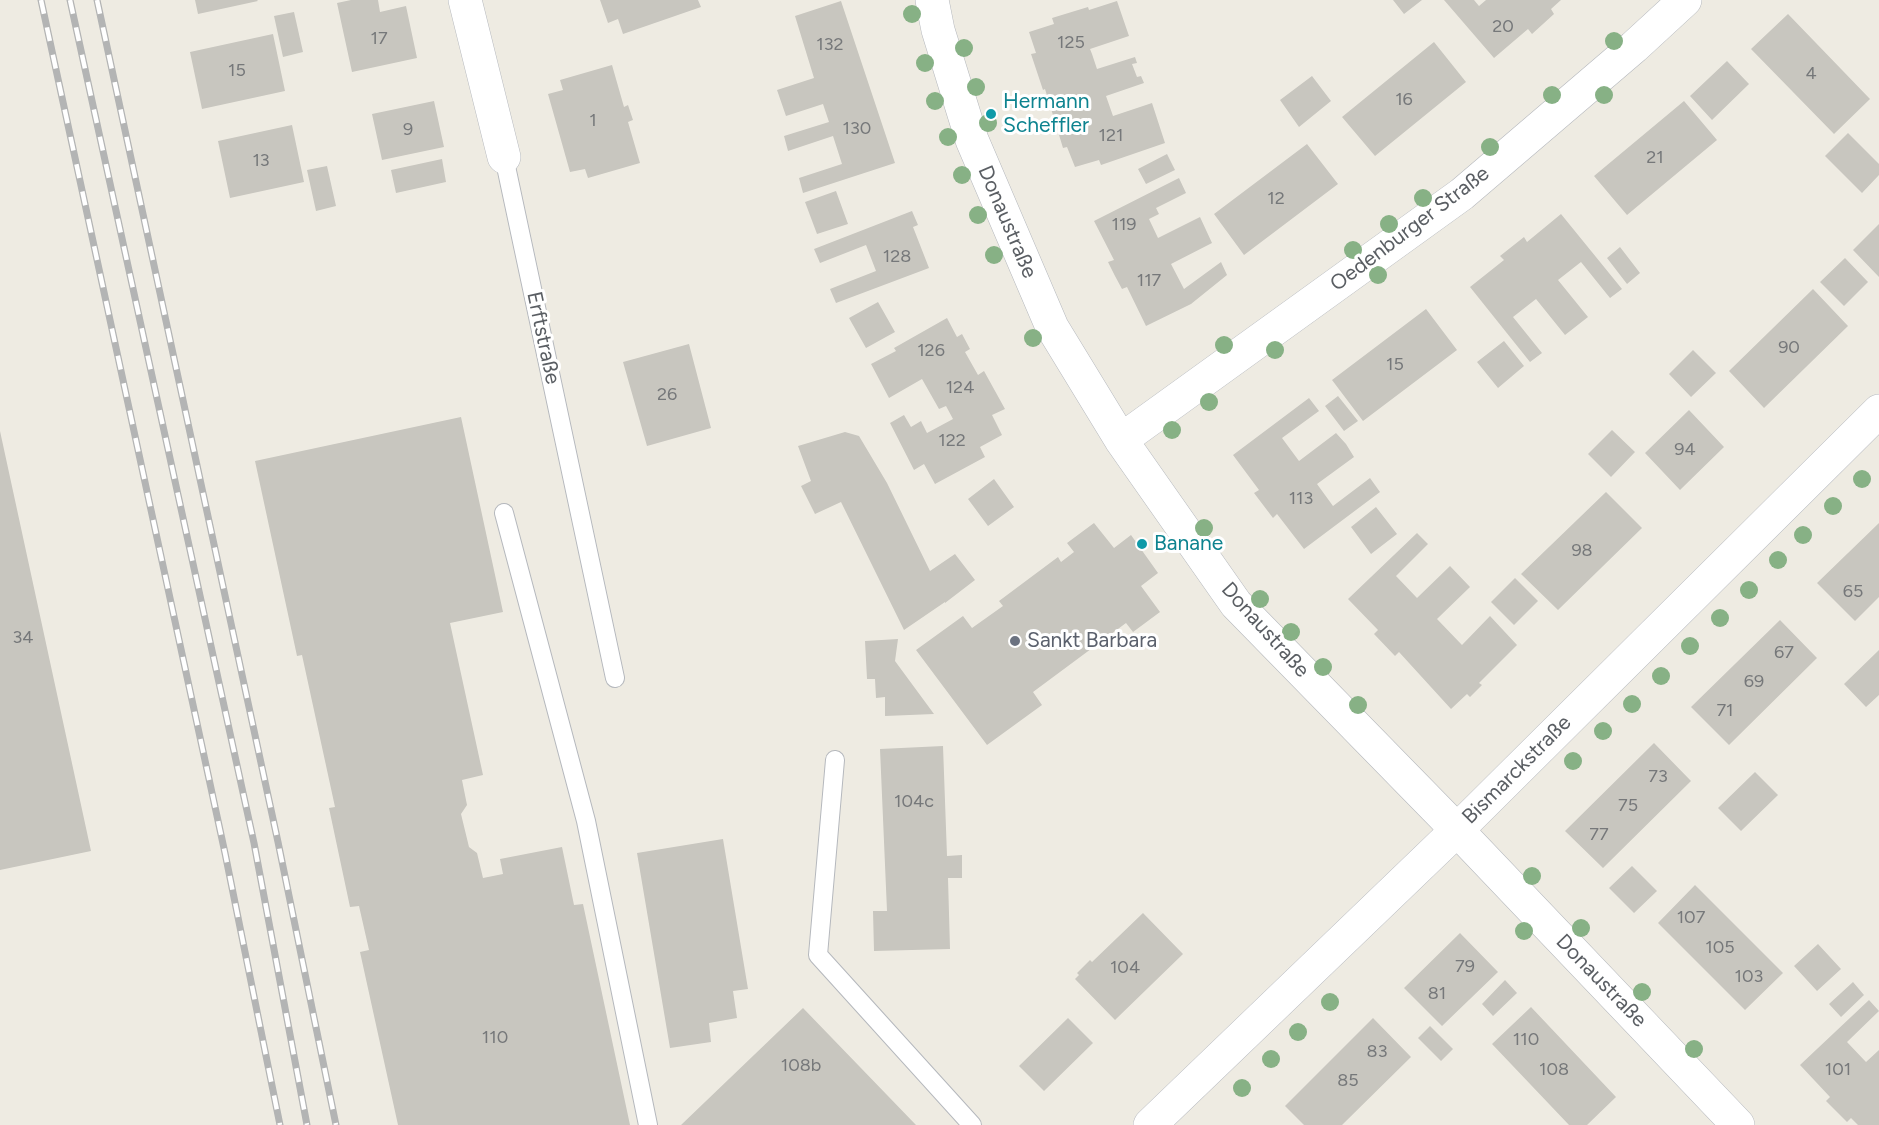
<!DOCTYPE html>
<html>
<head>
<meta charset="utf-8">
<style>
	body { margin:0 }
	canvas { display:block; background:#eeebe2 }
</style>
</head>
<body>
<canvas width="1879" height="1125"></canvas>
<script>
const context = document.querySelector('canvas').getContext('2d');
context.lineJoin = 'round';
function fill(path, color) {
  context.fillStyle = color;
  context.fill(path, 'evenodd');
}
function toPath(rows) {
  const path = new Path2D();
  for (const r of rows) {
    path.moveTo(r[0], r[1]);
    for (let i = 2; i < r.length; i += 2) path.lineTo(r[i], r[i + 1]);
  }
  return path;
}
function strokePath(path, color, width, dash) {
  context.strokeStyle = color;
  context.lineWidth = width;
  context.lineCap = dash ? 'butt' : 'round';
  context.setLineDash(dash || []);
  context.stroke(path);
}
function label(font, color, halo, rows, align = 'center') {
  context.font = font + ' Figtree,sans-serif';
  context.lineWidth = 6;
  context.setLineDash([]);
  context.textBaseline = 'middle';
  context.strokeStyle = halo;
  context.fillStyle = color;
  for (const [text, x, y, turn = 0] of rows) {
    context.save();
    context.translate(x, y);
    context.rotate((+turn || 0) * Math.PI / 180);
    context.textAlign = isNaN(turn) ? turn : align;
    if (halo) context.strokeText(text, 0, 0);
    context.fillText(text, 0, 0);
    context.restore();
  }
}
fill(toPath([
	[195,0,257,0,258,1,198,14],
	[351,0,378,0,380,12,406,6,417,58,352,72,337,3],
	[600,0,698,0,701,7,623,34,618,19,608,23],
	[1393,0,1422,0,1404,14],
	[1444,0,1474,0,1479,6,1486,0,1561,0,1551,9,1554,14,1532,34,1528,29,1494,58],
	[841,1,895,163,803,193,799,178,842,164,833,136,788,151,784,136,829,122,823,104,786,116,777,90,814,78,795,16],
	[1117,1,1129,36,1090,49,1092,54,1097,69,1135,57,1137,63,1132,64,1137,77,1141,76,1144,83,1106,96,1113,116,1152,103,1165,143,1101,165,1099,160,1075,167,1067,147,1063,148,1045,89,1043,90,1031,54,1036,53,1029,32,1054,24,1052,18,1088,7,1089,10],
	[294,12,303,52,283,57,274,16],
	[1788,14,1870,99,1834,134,1751,49],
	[273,34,285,91,202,109,190,52],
	[1434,42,1466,82,1375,156,1342,117],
	[1727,61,1749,84,1712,120,1690,96],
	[612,65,624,107,628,105,633,120,628,122,640,163,588,178,585,169,570,172,548,94,563,90,560,80],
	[1312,76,1331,101,1299,127,1280,100],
	[434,101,444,147,382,160,372,114],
	[1684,101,1717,140,1627,215,1594,176],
	[292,125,304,182,230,198,218,141],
	[1848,133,1879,164,1879,175,1862,193,1825,156],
	[1307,144,1338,184,1244,255,1214,214],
	[1167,154,1175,170,1146,184,1138,169],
	[442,159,446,182,396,193,391,170],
	[327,166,336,206,316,211,307,170],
	[1179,178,1186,193,1156,208,1159,214,1149,219,1158,238,1200,217,1212,243,1171,264,1184,289,1221,262,1227,275,1191,304,1146,326,1127,287,1122,289,1115,276,1108,262,1114,260,1094,221],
	[836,191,848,224,817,234,805,202],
	[912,211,918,225,913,227,929,268,836,303,830,289,876,271,866,245,820,263,814,249],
	[1561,214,1622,289,1610,298,1581,262,1558,280,1588,317,1565,335,1536,299,1513,317,1542,353,1530,362,1470,287,1504,260,1500,256,1524,237,1527,242],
	[1879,224,1879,277,1853,250],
	[1620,247,1640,273,1627,284,1607,258],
	[1845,258,1868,282,1844,306,1820,282],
	[1813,289,1848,326,1764,408,1729,371],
	[878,302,895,332,866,348,849,318],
	[1426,309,1457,350,1363,421,1332,380],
	[947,318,957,337,962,334,970,349,965,352,978,375,984,371,1005,409,992,415,1002,435,980,447,985,457,935,484,924,464,914,470,890,423,904,415,911,427,921,421,927,433,953,419,946,406,939,409,922,379,889,398,871,364,896,351,894,348],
	[1504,341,1524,366,1498,388,1477,362],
	[689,344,711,428,647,446,623,362],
	[1693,350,1716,373,1691,397,1669,374],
	[1338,396,1358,421,1344,431,1325,406],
	[1309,398,1319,411,1282,438,1299,461,1336,433,1346,444,1354,457,1317,484,1333,506,1370,478,1380,492,1304,549,1277,514,1273,518,1254,493,1259,490,1233,455],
	[1689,410,1724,447,1680,490,1645,453],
	[461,417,503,612,450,623,483,775,462,780,467,805,461,814,469,847,477,853,483,878,503,874,500,859,562,847,574,905,583,904,630,1125,398,1125,360,952,369,950,359,906,350,907,329,808,335,807,302,655,297,656,255,461],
	[1612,430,1635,452,1611,477,1588,454],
	[0,431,91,851,0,870],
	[845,432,859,436,887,483,930,571,955,554,975,580,945,603,945,602,904,630,841,502,815,514,801,486,811,481,798,446],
	[994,479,1014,507,988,526,968,499],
	[1606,492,1642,528,1558,610,1521,574],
	[1376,507,1397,534,1371,554,1351,527],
	[1094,523,1114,548,1131,535,1158,573,1141,586,1160,612,1133,632,1126,623,1033,692,1042,705,987,745,916,650,963,616,972,628,1003,606,999,601,1058,557,1061,562,1074,552,1067,543],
	[1879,523,1879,597,1855,621,1817,583],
	[1417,533,1428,544,1396,576,1417,598,1450,566,1470,587,1437,619,1462,645,1490,616,1517,645,1479,683,1482,685,1470,697,1467,694,1451,709,1399,652,1395,656,1374,634,1378,630,1348,599],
	[1515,578,1538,601,1514,625,1491,602],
	[1780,620,1817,658,1729,745,1691,707],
	[898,639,895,661,934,714,885,716,885,697,876,698,875,679,867,679,865,641],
	[1879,650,1879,695,1866,707,1844,684],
	[1654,743,1691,781,1603,868,1565,831],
	[943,746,947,856,962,855,962,878,948,878,950,949,874,951,873,911,887,911,880,749],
	[1755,772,1778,795,1741,831,1718,808],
	[723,839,748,989,733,991,737,1018,709,1023,711,1042,670,1048,637,853],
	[1632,866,1657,891,1634,913,1609,888],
	[1695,885,1783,973,1745,1010,1658,923],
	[1143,913,1183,954,1115,1020,1075,979,1079,975,1077,973,1090,960,1092,962],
	[1460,933,1498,972,1442,1026,1404,988],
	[1818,944,1841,969,1817,991,1794,966],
	[1505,980,1517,993,1493,1016,1482,1004],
	[1853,982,1864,995,1841,1017,1829,1004],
	[1869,1000,1879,1011,1847,1042,1866,1062,1879,1050,1879,1125,1858,1125,1851,1118,1847,1122,1826,1101,1830,1097,1800,1065],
	[1531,1007,1616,1097,1587,1125,1569,1125,1492,1044],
	[803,1008,916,1125,681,1125],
	[1068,1018,1093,1043,1044,1091,1019,1066],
	[1373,1018,1411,1057,1342,1125,1304,1125,1285,1106],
	[1430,1026,1453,1049,1441,1061,1418,1038]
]), '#c8c6bf');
const service = toPath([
	[504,157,615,678],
	[504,513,586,821,648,1125],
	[835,760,818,955,972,1125]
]);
const minor = toPath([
	[465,0,504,157],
	[932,0,938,30,972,140,1052,327,1121,440,1236,604,1457,830,1738,1125],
	[1121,440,1462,194,1634,47,1685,0]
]);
const secondary = toPath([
	[1150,1125,1457,830,1879,411]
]);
strokePath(service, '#b5b8bd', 20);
strokePath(minor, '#b5b8bd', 34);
strokePath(secondary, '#b6b9bf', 34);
strokePath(service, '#fff', 18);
strokePath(minor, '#fff', 33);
strokePath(secondary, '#fff', 33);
const rail = toPath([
	[41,0,225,853,280,1125],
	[70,0,254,843,307,1125],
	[97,0,278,842,336,1125]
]);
strokePath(rail, '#b3b4b4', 7);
strokePath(rail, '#fff', 4.5, [14]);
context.fillStyle = '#87b185';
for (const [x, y] of [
	[912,14],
	[1614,41],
	[964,48],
	[925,63],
	[976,87],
	[1552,95],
	[1604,95],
	[935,101],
	[988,123],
	[948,137],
	[1490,147],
	[962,175],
	[1423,198],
	[978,215],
	[1389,224],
	[1353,250],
	[994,255],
	[1378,275],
	[1033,338],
	[1224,345],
	[1275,350],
	[1209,402],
	[1172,430],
	[1862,479],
	[1833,506],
	[1204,528],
	[1803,535],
	[1778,560],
	[1749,590],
	[1260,599],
	[1720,618],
	[1291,632],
	[1690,646],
	[1323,667],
	[1661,676],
	[1632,704],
	[1358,705],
	[1603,731],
	[1573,761],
	[1532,876],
	[1581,928],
	[1524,931],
	[1642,992],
	[1330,1002],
	[1298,1032],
	[1694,1049],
	[1271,1059],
	[1242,1088]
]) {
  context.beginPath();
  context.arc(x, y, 9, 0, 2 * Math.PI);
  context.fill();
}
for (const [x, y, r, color] of [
	[991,114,6,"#0f9aa8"],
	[1142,544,6,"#0f9aa8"],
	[1015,641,6,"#6b7280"]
]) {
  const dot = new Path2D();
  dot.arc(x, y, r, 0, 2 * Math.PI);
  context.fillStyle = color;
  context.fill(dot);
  strokePath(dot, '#fff', 2);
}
label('18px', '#76787a', null, [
	["20",1503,27],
	["17",379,39],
	["125",1071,43],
	["132",830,45],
	["15",237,71],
	["4",1811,74],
	["16",1404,100],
	["1",593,121],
	["130",857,129],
	["9",408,130],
	["121",1111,136],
	["21",1655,158],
	["13",261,161],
	["12",1276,199],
	["119",1124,225],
	["128",897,257],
	["117",1149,281],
	["90",1789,348],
	["126",931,351],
	["15",1395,365],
	["124",960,388],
	["26",667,395],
	["122",952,441],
	["94",1685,450],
	["113",1301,499],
	["98",1582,551],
	["65",1853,592],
	["34",23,638],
	["67",1784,653],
	["69",1754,682],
	["71",1725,711],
	["73",1658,777],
	["104c",914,802],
	["75",1628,806],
	["77",1599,835],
	["107",1691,918],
	["105",1720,948],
	["79",1465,967],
	["104",1125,968],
	["103",1749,977],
	["81",1437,994],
	["110",495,1038],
	["110",1526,1040],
	["83",1377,1052],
	["108b",801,1066],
	["108",1554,1070],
	["101",1838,1070],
	["85",1348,1081]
]);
label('21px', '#0d838f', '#fff', [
	["Hermann",1003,102],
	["Scheffler",1003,126],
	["Banane",1154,544]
], 'left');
label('21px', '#5a5e63', '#fff', [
	["Donaustraße",1007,222,67],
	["Oedenburger Straße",1410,229,-37],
	["Erftstraße",543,338,78],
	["Donaustraße",1265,630,48],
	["Bismarckstraße",1517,770,-45],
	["Donaustraße",1601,981,46]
]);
label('21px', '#5b616d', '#fff', [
	["Sankt Barbara",1027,641]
], 'left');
</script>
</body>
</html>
